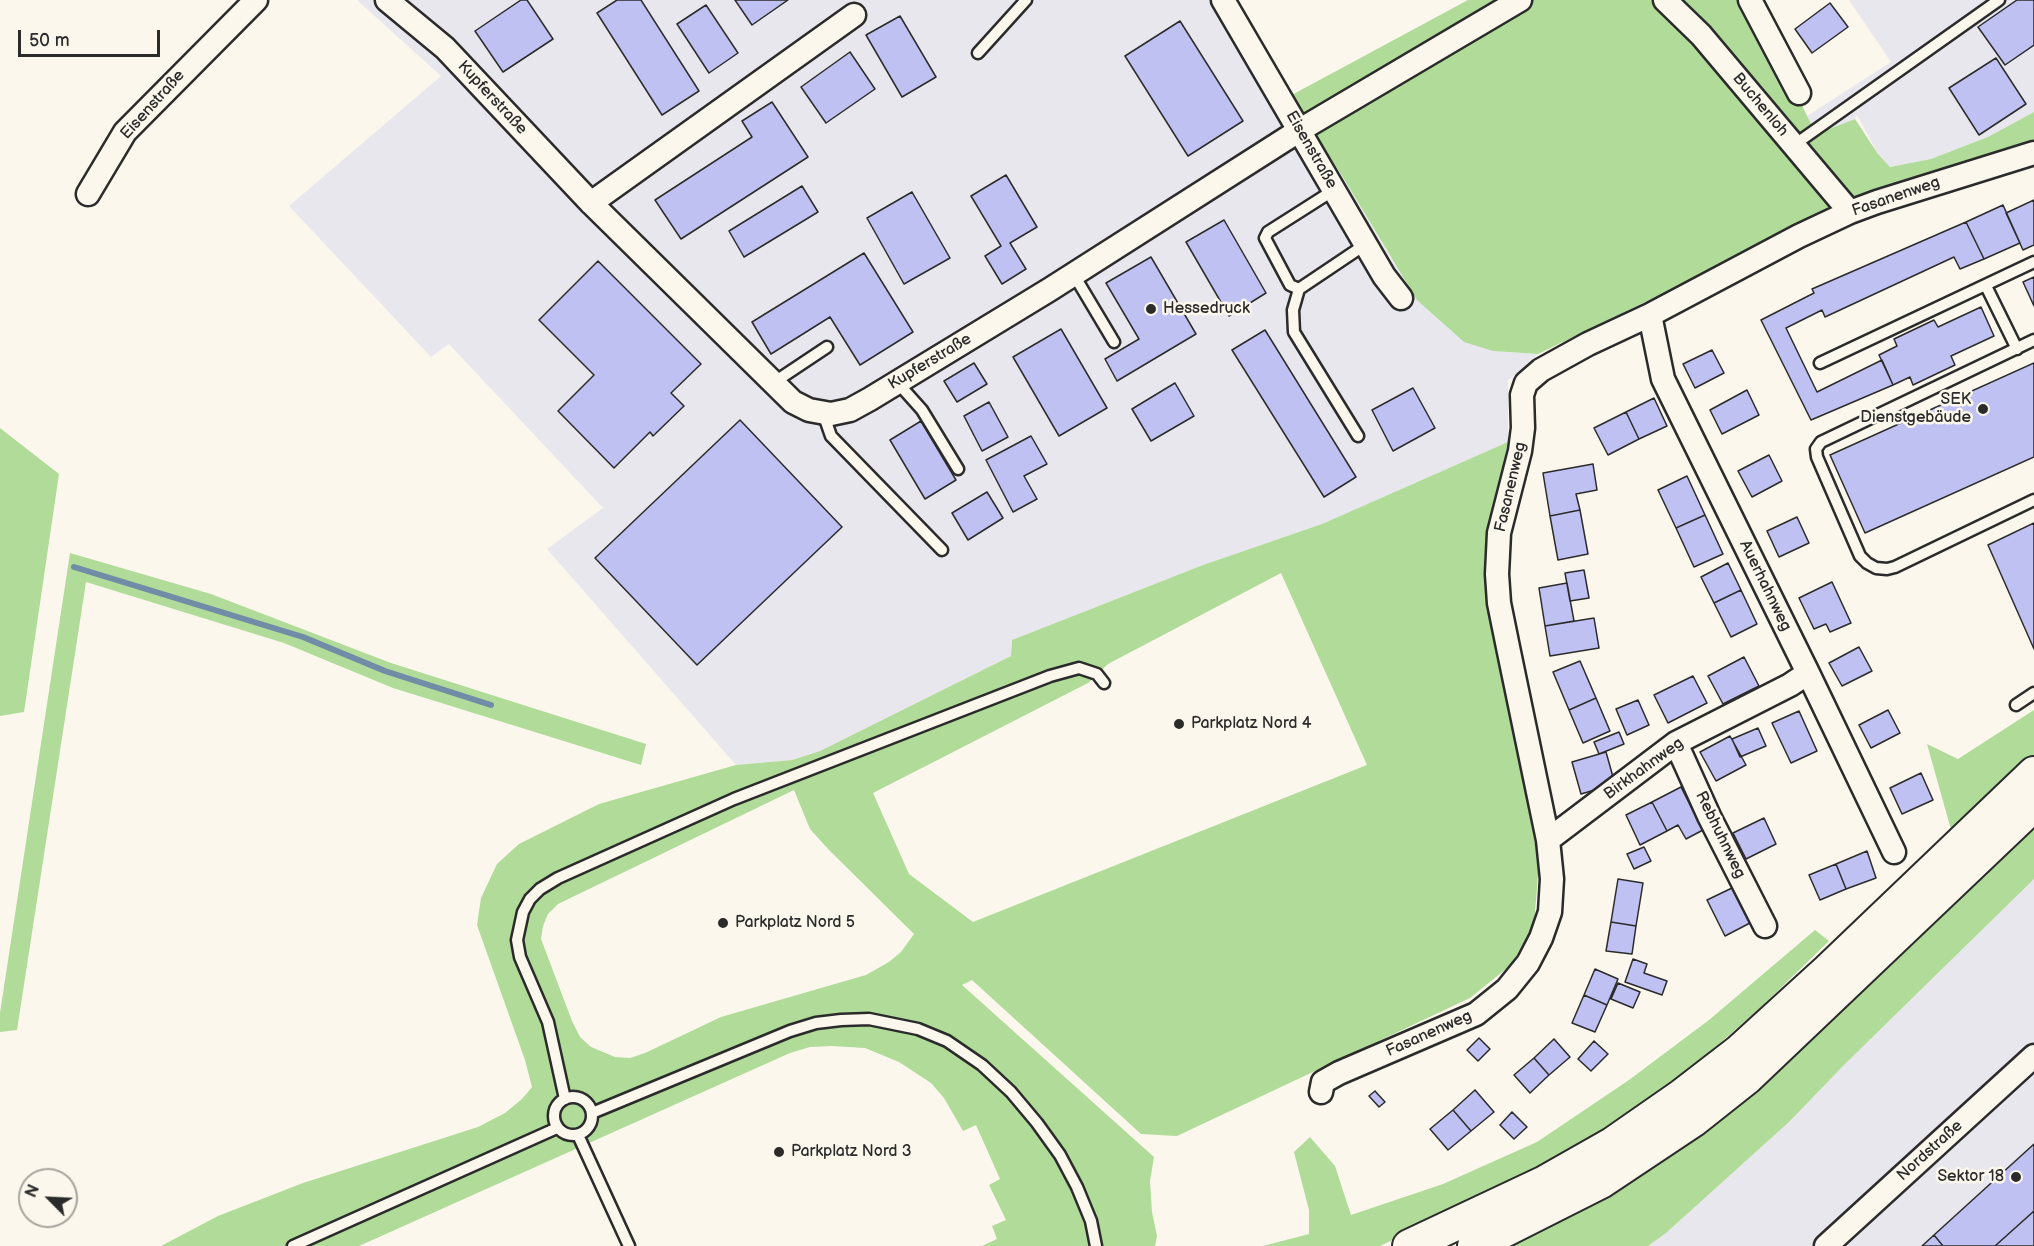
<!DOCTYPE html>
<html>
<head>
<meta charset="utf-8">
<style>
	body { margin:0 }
	#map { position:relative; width:2034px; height:1246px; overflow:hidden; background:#fbf7ec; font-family:"Balsamiq Sans",sans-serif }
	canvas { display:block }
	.north { position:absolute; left:18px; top:1168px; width:60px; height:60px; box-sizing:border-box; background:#fbf7ec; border:2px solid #a8a59f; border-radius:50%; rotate:294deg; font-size:16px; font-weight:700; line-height:24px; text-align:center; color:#2b2b2b }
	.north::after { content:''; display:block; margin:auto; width:21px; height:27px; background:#2b2b2b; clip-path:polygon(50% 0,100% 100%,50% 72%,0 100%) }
	.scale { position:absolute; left:18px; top:30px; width:142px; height:27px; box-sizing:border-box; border:3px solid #2b2b2b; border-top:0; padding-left:8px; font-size:18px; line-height:21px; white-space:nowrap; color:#2b2b2b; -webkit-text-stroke:4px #fbf7ec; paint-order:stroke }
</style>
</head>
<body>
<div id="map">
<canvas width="2034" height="1246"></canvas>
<div class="north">N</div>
<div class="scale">50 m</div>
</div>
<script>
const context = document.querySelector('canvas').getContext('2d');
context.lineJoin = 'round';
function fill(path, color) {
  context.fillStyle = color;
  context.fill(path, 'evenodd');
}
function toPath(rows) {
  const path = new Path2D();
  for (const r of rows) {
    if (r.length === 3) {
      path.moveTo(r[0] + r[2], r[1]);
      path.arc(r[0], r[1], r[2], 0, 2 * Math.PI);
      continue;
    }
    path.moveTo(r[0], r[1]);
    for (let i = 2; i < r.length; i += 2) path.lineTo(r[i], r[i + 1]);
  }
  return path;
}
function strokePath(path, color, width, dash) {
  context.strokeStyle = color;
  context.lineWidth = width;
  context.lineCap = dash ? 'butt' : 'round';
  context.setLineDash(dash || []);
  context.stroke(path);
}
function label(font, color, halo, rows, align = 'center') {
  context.font = font + ' "Balsamiq Sans",sans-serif';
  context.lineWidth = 5;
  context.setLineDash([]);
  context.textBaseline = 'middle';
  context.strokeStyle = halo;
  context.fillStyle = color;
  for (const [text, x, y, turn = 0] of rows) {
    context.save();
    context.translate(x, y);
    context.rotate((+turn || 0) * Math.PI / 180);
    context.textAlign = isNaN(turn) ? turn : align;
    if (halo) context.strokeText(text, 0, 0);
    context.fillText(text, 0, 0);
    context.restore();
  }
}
fill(toPath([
	[357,0,1230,0,1288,97,1341,174,1391,258,1493,351,1538,354,1508,381,1508,442,1322,524,1203,565,1012,640,1011,656,820,751,792,760,736,765,547,549,603,508,449,344,431,357,289,206,441,76],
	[1849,0,2034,0,2034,112,1989,137,1931,159,1890,167,1878,154,1857,115,1855,119,1816,134,1807,116,1891,62],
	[2034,879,2034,1246,1648,1246,1666,1233,1789,1122,1844,1065]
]), '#e9e7ee');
fill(toPath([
	[1468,0,1750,0,1816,134,1855,119,1878,154,1890,167,1931,159,1988,137,2034,112,2034,141,1850,203,1538,354,1493,351,1464,342,1417,300,1341,174,1288,97],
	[0,428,59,474,24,712,0,716],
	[1508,442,1487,545,1488,610,1505,680,1508,713,1514,736,1539,864,1534,924,1511,965,1470,998,1177,1136,1141,1134,972,980,962,985,1154,1157,1150,1181,1152,1212,1157,1236,1155,1246,982,1246,997,1239,992,1226,1006,1220,989,1185,1000,1179,976,1125,963,1131,944,1098,931,1083,899,1062,865,1048,831,1046,810,1047,790,1053,359,1246,161,1246,218,1216,303,1183,478,1127,505,1113,522,1099,532,1087,525,1060,477,925,481,898,497,864,519,844,599,804,736,765,792,760,820,751,1011,656,1012,640,1203,565,1322,524],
	[1281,573,1367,765,973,922,909,874,873,793,1088,683,1108,664],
	[794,790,810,829,829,850,914,934,901,952,889,962,866,975,721,1017,645,1053,630,1058,615,1057,591,1047,580,1037,572,1021,541,939,543,926,548,914,558,904],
	[70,553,211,594,391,663,646,744,641,765,393,688,284,643,86,582,17,1030,0,1032,0,1013],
	[2034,710,2034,757,1952,833,1927,744,1958,759],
	[2034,825,2034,879,1844,1065,1789,1122,1666,1233,1648,1246,1500,1246],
	[1815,930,1829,941,1760,1008,1687,1072,1590,1140,1513,1183,1380,1246,1263,1246,1309,1234,1309,1210,1294,1152,1310,1137,1335,1166,1351,1215,1443,1184,1537,1142,1629,1080,1709,1020]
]), '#b0db99');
strokePath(toPath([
	[74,567,303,637,385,671,491,705]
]), '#718ca7', 6);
const building = toPath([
	[521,0,527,0,553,39,503,72,475,31,521,0],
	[617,0,641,0,699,91,662,115,597,13,617,0],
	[735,0,788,0,752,25,735,0],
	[2017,0,2034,0,2034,45,2005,65,1978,27,2017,0],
	[1830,3,1848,27,1812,53,1795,29,1830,3],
	[706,5,738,53,709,73,677,24,706,5],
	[900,16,936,77,902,97,866,35,900,16],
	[1180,21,1243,121,1188,156,1125,56,1180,21],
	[850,52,875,89,826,123,801,87,850,52],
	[1996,58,2026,104,1979,135,1949,88,1996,58],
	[772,102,808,157,681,239,655,200,752,137,742,121,772,102],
	[1006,175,1037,227,1010,243,1026,269,1002,284,985,256,1001,246,971,196,1006,175],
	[802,186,818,212,744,257,729,231,802,186],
	[912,192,950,258,904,284,867,218,912,192],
	[2034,200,2034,245,2023,250,2006,213,2034,200],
	[2003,205,2020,243,1984,259,1966,222,2003,205],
	[1224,220,1266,293,1229,316,1186,242,1224,220],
	[1966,222,1984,259,1960,269,1954,257,1825,317,1822,310,1786,328,1817,392,1882,360,1893,385,1811,420,1761,320,1814,293,1812,289,1966,222],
	[864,253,913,332,860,365,830,317,771,354,752,322,864,253],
	[1151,257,1196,334,1117,381,1105,359,1139,339,1106,283,1151,257],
	[598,261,701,364,671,393,684,406,653,436,650,432,614,468,558,411,594,375,539,320,598,261],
	[2034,277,2034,306,2023,282,2034,277],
	[1981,307,1994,336,1951,356,1955,365,1913,385,1910,377,1893,385,1879,355,1897,346,1894,339,1934,320,1938,327,1981,307],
	[1061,329,1107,408,1059,436,1013,357,1061,329],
	[1265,330,1356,477,1324,497,1232,350,1265,330],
	[1712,350,1724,373,1695,388,1683,364,1712,350],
	[974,363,987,384,957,402,944,381,974,363],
	[2034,363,2034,457,1865,533,1830,455,2034,363],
	[1175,383,1194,416,1151,441,1132,409,1175,383],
	[1413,388,1435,428,1393,451,1372,410,1413,388],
	[1747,390,1759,415,1722,434,1710,410,1747,390],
	[1654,398,1667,426,1639,439,1626,412,1654,398],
	[989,402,1008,437,982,451,964,416,989,402],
	[1626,412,1639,439,1608,455,1594,428,1626,412],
	[740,420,842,527,697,665,595,558,740,420],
	[921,421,956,480,925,499,890,440,921,421],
	[1031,436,1047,464,1024,476,1037,499,1013,512,986,460,1031,436],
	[1769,455,1782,481,1752,497,1738,471,1769,455],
	[1593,464,1597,490,1576,494,1580,510,1550,516,1543,473,1593,464],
	[1687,476,1705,515,1676,528,1658,490,1687,476],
	[987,492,1003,518,968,540,952,513,987,492],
	[1580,510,1588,554,1558,560,1550,516,1580,510],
	[1705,515,1723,554,1694,567,1676,528,1705,515],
	[1797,517,1809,543,1779,557,1767,531,1797,517],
	[2034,523,2034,649,1988,545,2034,523],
	[1728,563,1741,590,1714,603,1701,577,1728,563],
	[1584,570,1589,598,1570,601,1565,573,1584,570],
	[1832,582,1851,623,1830,632,1826,624,1814,629,1799,598,1832,582],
	[1567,583,1574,621,1545,626,1539,588,1567,583],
	[1741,590,1757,624,1731,637,1714,603,1741,590],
	[1594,618,1599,648,1550,656,1545,626,1594,618],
	[1859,647,1872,671,1842,686,1829,663,1859,647],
	[1744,657,1759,686,1723,704,1708,676,1744,657],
	[1580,661,1596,698,1569,710,1553,672,1580,661],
	[1693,676,1707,703,1668,723,1654,695,1693,676],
	[1596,698,1610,731,1583,743,1569,710,1596,698],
	[1638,700,1649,725,1627,735,1616,709,1638,700],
	[1888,710,1900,733,1871,748,1859,725,1888,710],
	[1799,711,1817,751,1791,763,1772,723,1799,711],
	[1758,728,1766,746,1740,757,1732,739,1758,728],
	[1619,732,1624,744,1599,754,1594,742,1619,732],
	[1730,736,1746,765,1716,781,1700,752,1730,736],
	[1606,752,1615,784,1581,794,1572,762,1606,752],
	[1921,773,1933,800,1902,814,1890,788,1921,773],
	[1681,787,1703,830,1686,839,1678,825,1667,831,1652,802,1681,787],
	[1652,802,1667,831,1640,845,1626,815,1652,802],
	[1764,818,1776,844,1746,859,1733,833,1764,818],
	[1644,847,1651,861,1634,869,1627,854,1644,847],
	[1867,851,1876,878,1846,889,1836,864,1867,851],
	[1836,864,1846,889,1820,900,1809,875,1836,864],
	[1618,879,1643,883,1636,926,1611,922,1618,879],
	[1732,888,1750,923,1725,936,1707,900,1732,888],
	[1611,922,1636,926,1632,954,1606,951,1611,922],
	[1633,959,1647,964,1644,973,1667,981,1662,995,1625,982,1633,959],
	[1595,969,1618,979,1607,1005,1584,995,1595,969],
	[1618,983,1640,992,1633,1008,1611,999,1618,983],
	[1584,995,1607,1005,1595,1032,1572,1023,1584,995],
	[1479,1038,1490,1049,1478,1061,1467,1050,1479,1038],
	[1554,1039,1570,1057,1549,1075,1534,1058,1554,1039],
	[1594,1041,1608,1054,1591,1071,1578,1059,1594,1041],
	[1534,1058,1549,1075,1530,1093,1514,1075,1534,1058],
	[1475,1090,1494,1112,1471,1131,1453,1110,1475,1090],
	[1375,1091,1385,1102,1379,1107,1369,1096,1375,1091],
	[1453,1110,1471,1131,1448,1150,1430,1129,1453,1110],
	[1512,1112,1527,1127,1514,1139,1500,1125,1512,1112],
	[2034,1144,2034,1211,1995,1246,1943,1246,1934,1235,2034,1144],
	[2034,1211,2034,1246,1995,1246,2034,1211],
	[1934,1235,1943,1246,1922,1246,1934,1235]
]);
fill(building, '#bfc1f3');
strokePath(building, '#2b2b2b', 1.5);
const service = toPath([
	[978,53,1026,0],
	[1794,145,1999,0],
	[1334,190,1268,232,1265,238,1290,285,1299,289,1366,244],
	[1074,275,1114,342],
	[1986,286,2017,349],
	[1299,289,1293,310,1294,332,1358,436],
	[2034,340,1821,442,1816,449,1817,457,1860,556,1867,563,1876,568,1887,569,1895,567,2034,500],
	[1820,363,2034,262],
	[897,382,922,410,958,469],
	[773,383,827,347],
	[823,413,831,436,942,550],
	[2016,705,2034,693],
	[573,1116,19],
	[565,1099,548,1022,520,957,517,940,523,912,530,899,540,889,558,878,734,799,1050,676,1079,668,1097,674,1104,683],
	[592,1113,790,1031,816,1023,841,1020,869,1019,918,1029,947,1041,982,1065,1011,1092,1037,1123,1060,1155,1077,1187,1091,1221,1096,1246],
	[578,1135,629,1246],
	[293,1246,557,1128]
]);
const minor = toPath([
	[387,0,445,48,591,203,793,402,809,410,831,414,850,410,870,399,1049,290,1300,130,1520,0],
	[1223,0,1384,276,1401,298],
	[1665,0,1701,35,1850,212],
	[1750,0,1799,93],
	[88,194,125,132,256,0],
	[591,203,854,15],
	[1650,315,1663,379,1808,673,1894,852],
	[1676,743,1709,816,1765,926],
	[1548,840,1676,743,1790,685,1808,673],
	[1321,1092,1323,1082,1339,1073,1476,1014,1507,989,1528,963,1541,938,1550,912,1552,879,1548,840,1509,652,1499,603,1497,574,1499,533,1520,451,1523,428,1522,395,1526,383,1541,370,1588,344,1650,315,1799,236,1850,212,1877,202,2034,153],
	[1826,1246,2034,1056]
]);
const secondary = toPath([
	[1409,1246,1545,1182,1612,1144,1681,1096,1738,1052,1828,970,2034,773],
	[1474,1246,1601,1182,1694,1120,1747,1078,2034,805]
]);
strokePath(service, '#2b2b2b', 15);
strokePath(minor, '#2b2b2b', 27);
strokePath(secondary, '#2b2b2b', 36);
strokePath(service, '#fbf7ec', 10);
strokePath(minor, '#fbf7ec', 22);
strokePath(secondary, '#fbf7ec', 32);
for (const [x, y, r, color] of [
	[1151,309,6,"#2b2b2b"],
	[1983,409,6,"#2b2b2b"],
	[1179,724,6,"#2b2b2b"],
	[723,923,6,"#2b2b2b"],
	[779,1152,6,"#2b2b2b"],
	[2016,1177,6,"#2b2b2b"]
]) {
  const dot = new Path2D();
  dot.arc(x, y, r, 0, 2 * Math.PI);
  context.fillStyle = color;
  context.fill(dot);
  strokePath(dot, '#fbf7ec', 2);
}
label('16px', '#2b2b2b', '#fbf7ec', [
	["Kupferstraße",492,98,47],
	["Eisenstraße",153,105,-48],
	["Buchenloh",1760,105,50],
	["Eisenstraße",1311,150,60],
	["Fasanenweg",1896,197,-19],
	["Kupferstraße",930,362,-31],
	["Fasanenweg",1511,487,-77],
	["Auerhahnweg",1765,586,64],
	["Birkhahnweg",1644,769,-36],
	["Rebhuhnweg",1720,835,64],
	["Fasanenweg",1429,1034,-24],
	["Nordstraße",1930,1151,-42]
]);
label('16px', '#2b2b2b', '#fbf7ec', [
	["Hessedruck",1163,309],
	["SEK",1971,400,"right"],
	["Dienstgebäude",1971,418,"right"],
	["Parkplatz Nord 4",1191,724],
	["Parkplatz Nord 5",735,923],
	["Parkplatz Nord 3",791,1152],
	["Sektor 18",2004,1177,"right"]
], 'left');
</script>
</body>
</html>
